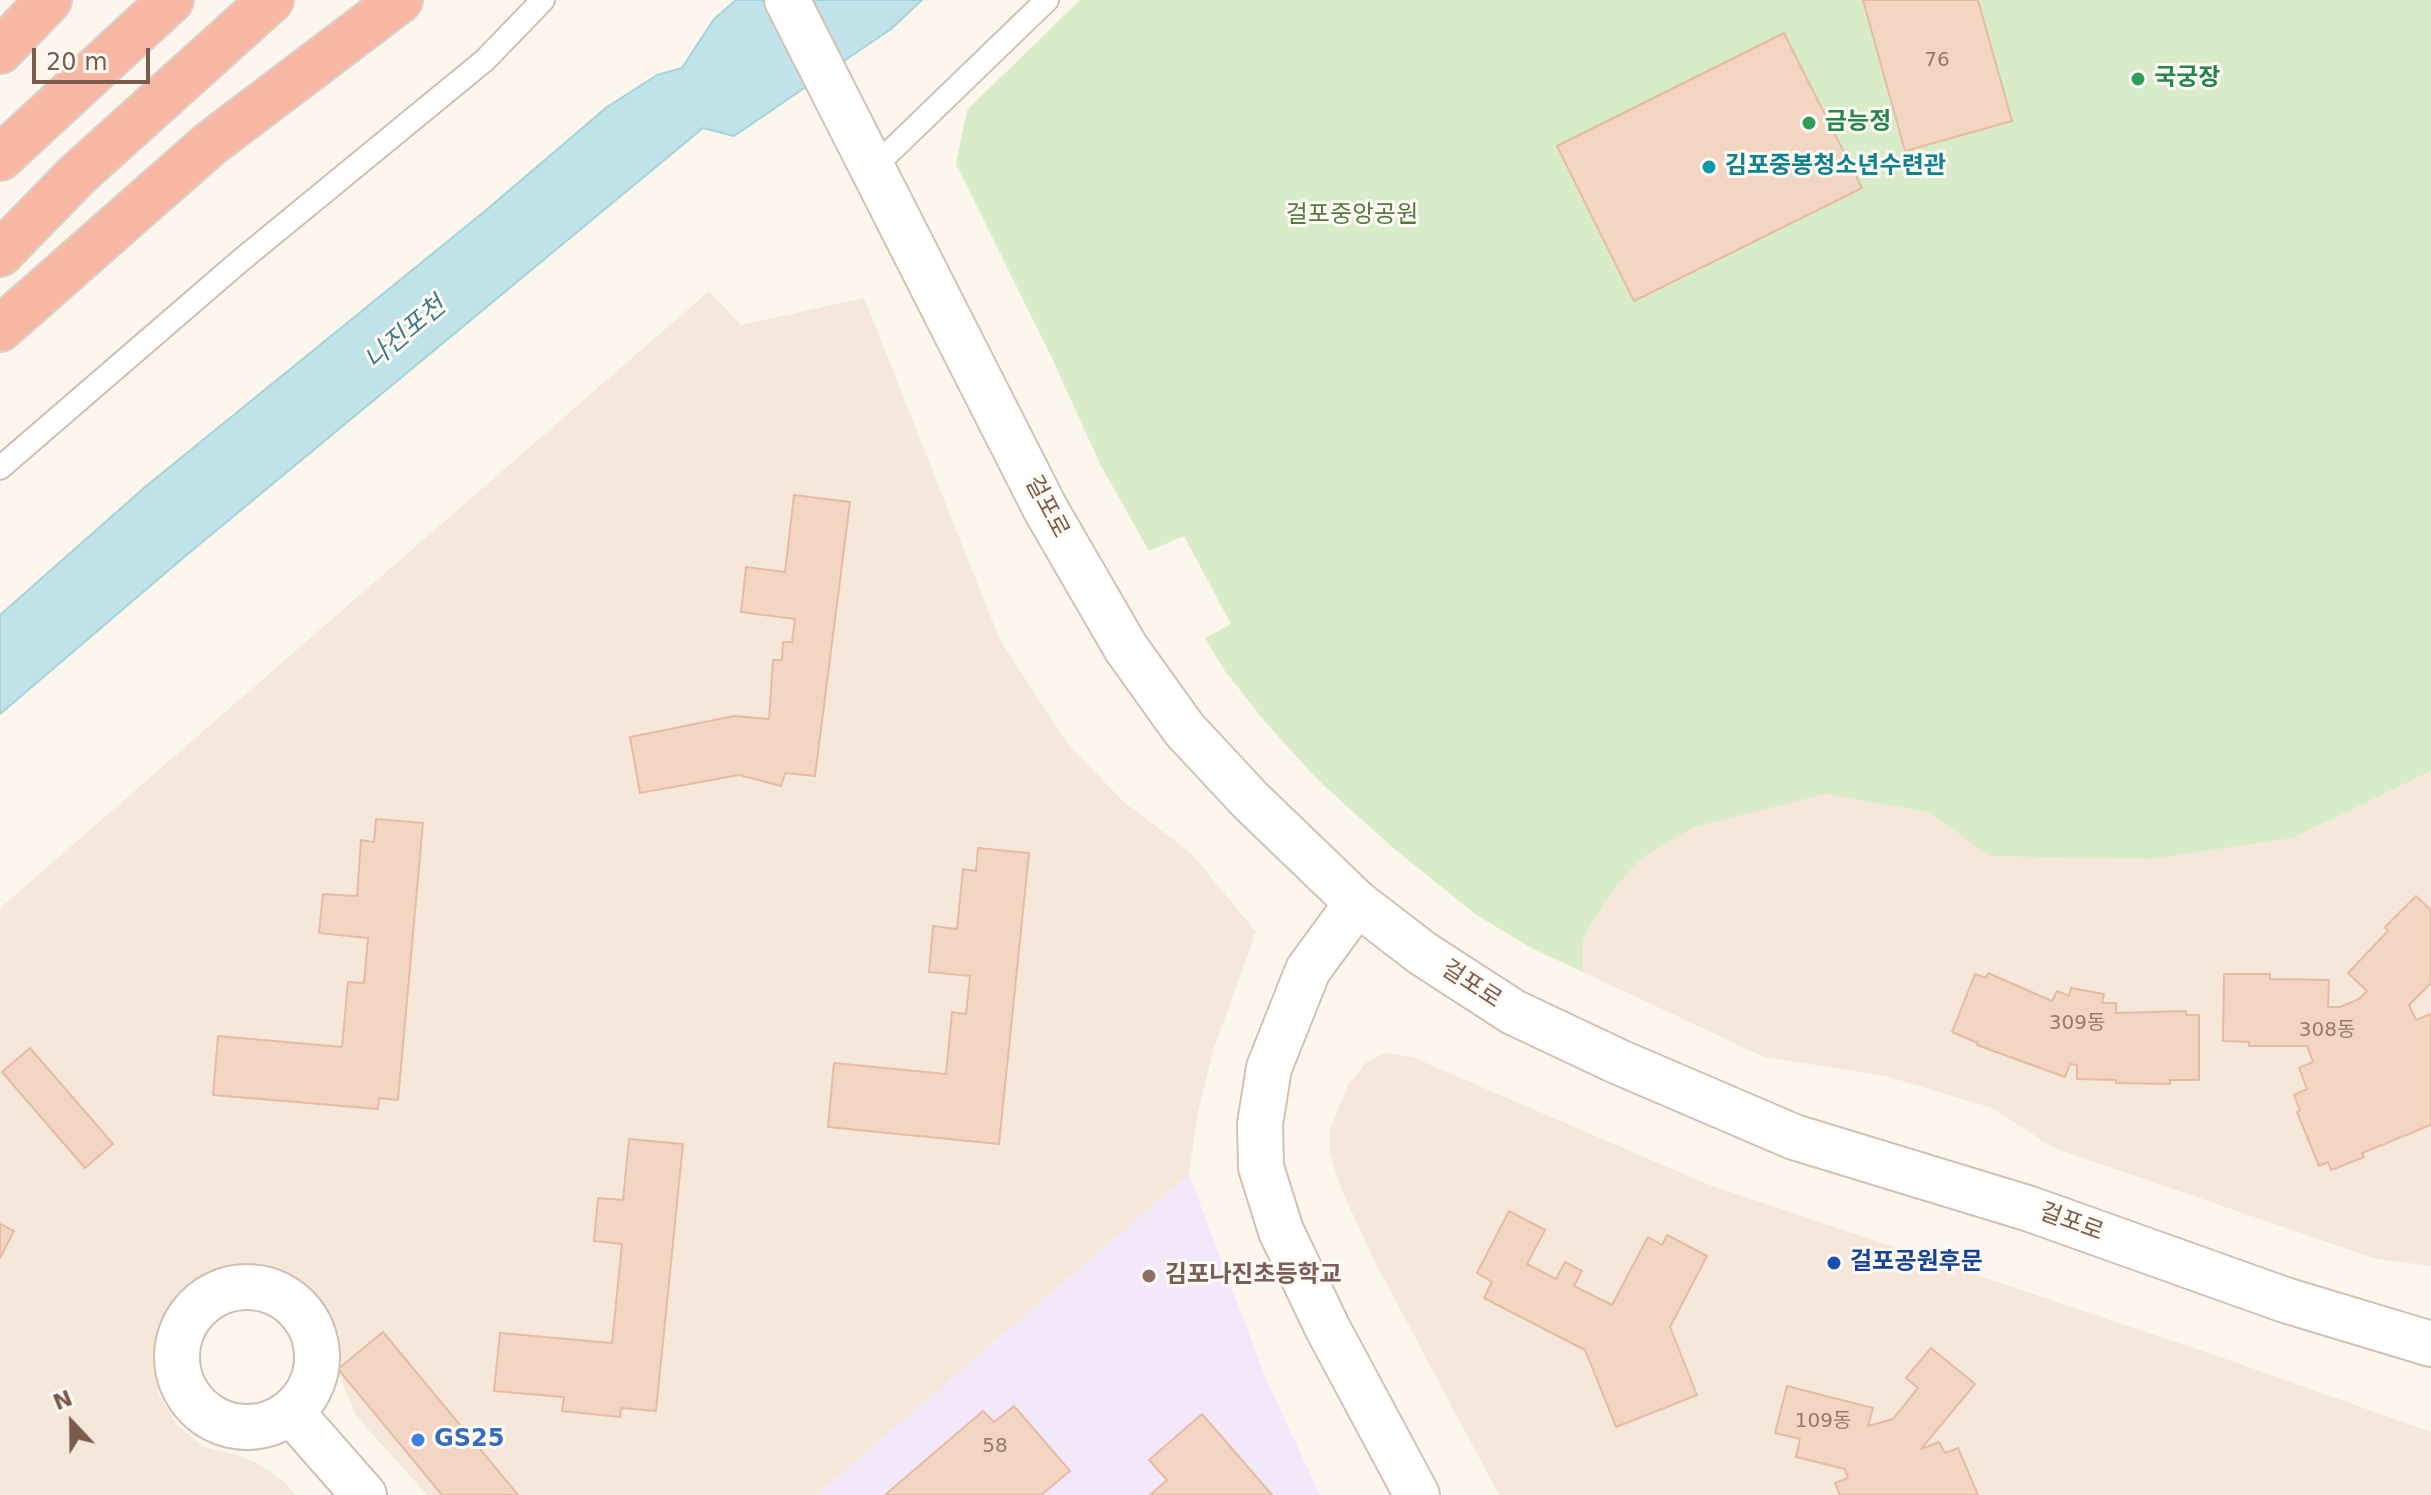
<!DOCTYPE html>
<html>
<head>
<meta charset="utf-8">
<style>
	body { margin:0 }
	#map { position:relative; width:2431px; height:1495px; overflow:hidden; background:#fdf6ec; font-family:"DejaVu Sans",sans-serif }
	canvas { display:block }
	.north { position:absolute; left:32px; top:1383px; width:80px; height:80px; -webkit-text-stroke:6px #fffaf3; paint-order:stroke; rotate:338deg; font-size:22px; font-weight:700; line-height:32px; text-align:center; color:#7a5c4d }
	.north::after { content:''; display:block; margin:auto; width:28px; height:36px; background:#7a5c4d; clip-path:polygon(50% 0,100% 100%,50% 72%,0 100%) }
	.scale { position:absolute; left:32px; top:48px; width:118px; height:36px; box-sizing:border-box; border:4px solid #7a5c4d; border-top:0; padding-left:10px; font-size:24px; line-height:28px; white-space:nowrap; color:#7a5c4d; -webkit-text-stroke:6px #fffaf3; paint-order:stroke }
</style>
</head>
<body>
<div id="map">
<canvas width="2431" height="1495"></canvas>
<div class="north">N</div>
<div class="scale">20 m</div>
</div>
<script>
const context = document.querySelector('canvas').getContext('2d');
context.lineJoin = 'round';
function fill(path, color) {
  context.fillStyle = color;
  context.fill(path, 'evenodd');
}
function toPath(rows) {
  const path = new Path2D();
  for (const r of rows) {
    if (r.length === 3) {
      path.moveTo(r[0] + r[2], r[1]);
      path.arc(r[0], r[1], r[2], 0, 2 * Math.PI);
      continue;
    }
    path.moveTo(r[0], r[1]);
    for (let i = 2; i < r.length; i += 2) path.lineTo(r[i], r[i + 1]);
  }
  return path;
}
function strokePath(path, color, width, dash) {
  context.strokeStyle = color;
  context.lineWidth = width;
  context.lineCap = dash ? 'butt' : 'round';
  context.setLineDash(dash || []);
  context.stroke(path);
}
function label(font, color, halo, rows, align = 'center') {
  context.font = font + ' "DejaVu Sans","Noto Sans KR",sans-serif';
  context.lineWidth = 6;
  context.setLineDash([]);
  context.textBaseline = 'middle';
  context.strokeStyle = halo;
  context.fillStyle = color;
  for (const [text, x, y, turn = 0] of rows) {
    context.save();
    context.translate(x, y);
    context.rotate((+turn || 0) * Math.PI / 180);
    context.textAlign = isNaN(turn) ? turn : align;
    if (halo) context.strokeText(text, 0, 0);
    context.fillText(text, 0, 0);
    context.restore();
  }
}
fill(toPath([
	[709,291,741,325,864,298,1000,640,1067,743,1123,801,1192,854,1256,932,1214,1048,1198,1112,1189,1174,816,1495,427,1495,356,1416,334,1362,339,1335,324,1306,308,1290,283,1275,255,1269,218,1275,187,1292,161,1329,155,1360,159,1394,176,1424,204,1447,234,1454,259,1464,285,1483,296,1495,0,1495,0,908],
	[2431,771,2431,1266,2376,1259,2054,1148,1992,1108,1886,1076,1764,1057,1583,972,1583,941,1605,901,1640,859,1694,827,1824,793,1928,812,1991,856,2293,838],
	[1385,1053,1412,1057,1707,1184,2226,1359,2431,1432,2431,1495,1499,1495,1375,1262,1342,1191,1330,1154,1330,1129,1348,1085,1367,1062]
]), '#f5e8da');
fill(toPath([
	[1189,1174,1266,1379,1320,1495,816,1495]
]), '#f3e8fa');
fill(toPath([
	[1080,0,2431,0,2431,771,2293,838,2150,859,1990,856,1928,812,1824,794,1694,827,1640,859,1605,901,1583,940,1583,972,1533,949,1475,914,1392,847,1319,781,1266,723,1225,671,1205,638,1231,624,1184,536,1149,551,1100,464,1051,356,956,164,967,110]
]), '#d8ecc9');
const water = toPath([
	[736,0,922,0,891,29,734,136,703,128,183,558,0,714,0,615,145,487,485,211,607,107,657,75,682,68,714,19,736,0]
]);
fill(water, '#bfe3e8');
strokePath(water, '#a5d3da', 2);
const building = toPath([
	[1863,0,1978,0,2012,121,1905,151,1863,0],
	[1784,33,1862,188,1634,301,1557,146,1784,33],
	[794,495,850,502,815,776,785,773,781,786,739,775,640,793,630,737,734,716,769,719,773,660,782,660,783,642,792,642,795,619,741,612,746,567,785,572,794,495],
	[376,819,423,823,398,1100,379,1098,378,1109,213,1095,218,1036,342,1047,348,982,364,983,368,938,319,933,323,894,357,896,361,840,374,842,376,819],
	[978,848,1029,853,999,1144,828,1127,834,1063,946,1074,952,1012,966,1014,970,976,929,972,933,926,957,929,963,869,976,871,978,848],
	[2416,896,2431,910,2431,983,2409,1005,2416,1020,2430,1014,2431,1017,2431,1125,2362,1153,2364,1157,2331,1170,2328,1162,2319,1166,2297,1112,2300,1110,2294,1095,2307,1089,2299,1068,2313,1062,2307,1046,2249,1046,2249,1042,2223,1041,2224,974,2270,974,2270,979,2329,980,2328,1007,2340,1007,2359,999,2367,991,2348,973,2388,931,2385,927,2416,896],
	[1988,973,2052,1001,2057,991,2069,996,2071,988,2104,994,2102,1003,2116,1003,2116,1013,2186,1011,2186,1015,2199,1015,2199,1080,2170,1080,2170,1084,2116,1083,2116,1080,2077,1079,2077,1065,2070,1064,2065,1077,1977,1045,1978,1043,1952,1032,1975,974,1986,978,1988,973],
	[30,1048,113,1144,85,1168,2,1072,30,1048],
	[629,1139,683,1144,656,1411,621,1408,620,1417,562,1411,564,1397,494,1391,500,1333,612,1343,622,1244,594,1241,598,1198,623,1200,629,1139],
	[1509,1211,1545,1230,1527,1264,1556,1279,1565,1262,1582,1271,1574,1286,1612,1305,1648,1237,1662,1245,1667,1235,1707,1256,1670,1327,1697,1395,1616,1427,1585,1350,1484,1298,1492,1282,1477,1273,1509,1211],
	[0,1224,14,1231,0,1258,0,1224],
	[383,1332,518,1495,442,1495,338,1369,383,1332],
	[1931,1348,1975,1384,1921,1449,1939,1442,1945,1453,1958,1448,1978,1495,1840,1495,1835,1483,1848,1478,1845,1469,1796,1457,1800,1439,1775,1433,1787,1386,1873,1408,1868,1426,1893,1419,1918,1388,1906,1378,1931,1348],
	[1014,1406,1070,1471,1041,1495,885,1495,983,1411,994,1422,1014,1406],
	[1202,1414,1272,1495,1150,1495,1167,1480,1149,1460,1202,1414]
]);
fill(building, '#f3d5c3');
strokePath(building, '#e6bba3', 2);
const lane = toPath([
	[871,170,1047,0],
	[0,468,240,261,485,60,543,0]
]);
const street = toPath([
	[247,1357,70],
	[291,1412,364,1495]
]);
const secondary = toPath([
	[787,0,1046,510,1126,648,1184,729,1250,800,1357,903,1422,953,1513,1012,1619,1062,1794,1137,2030,1209,2285,1300,2431,1344],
	[1357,903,1308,970,1269,1068,1260,1124,1261,1167,1281,1231,1328,1329,1417,1495]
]);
const highway = toPath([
	[0,51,49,0],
	[0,158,171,0],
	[0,254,78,174,271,0],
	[0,329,210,144,400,0]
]);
strokePath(lane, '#d1beb0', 26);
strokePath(street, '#d1beb0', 48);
strokePath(secondary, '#d6c0b0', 48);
strokePath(highway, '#dad1cd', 48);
strokePath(lane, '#fff', 22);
strokePath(street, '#fff', 44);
strokePath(secondary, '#fff', 44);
strokePath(highway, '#f7b7a3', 44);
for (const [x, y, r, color] of [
	[2138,79,8,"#2e9e5b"],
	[1809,123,8,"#2e9e5b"],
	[1709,167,8,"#0f9aa8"],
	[1834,1263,8,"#1a4fb4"],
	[1149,1276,8,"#8d6e63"],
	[418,1440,8,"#3f7fe0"]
]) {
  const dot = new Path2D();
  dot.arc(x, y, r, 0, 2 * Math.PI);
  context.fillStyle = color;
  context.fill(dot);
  strokePath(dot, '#fffaf3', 3);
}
label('20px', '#987a6a', null, [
	["76",1937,61],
	["309동",2077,1024],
	["308동",2327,1031],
	["109동",1823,1422],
	["58",995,1447]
]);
label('bold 24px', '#27864d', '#fffaf3', [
	["국궁장",2154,79],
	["금능정",1825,123]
], 'left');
label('bold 24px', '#0d838f', '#fffaf3', [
	["김포중봉청소년수련관",1725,167]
], 'left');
label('24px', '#537a41', '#fffaf3', [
	["걸포중앙공원",1352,216]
]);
label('24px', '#7a5c4d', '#fffaf3', [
	["걸포로",1046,507,62],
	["걸포로",1471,985,33],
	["걸포로",2071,1223,20]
]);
label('bold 24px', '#164399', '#fffaf3', [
	["걸포공원후문",1850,1263]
], 'left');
label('bold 24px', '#785e54', '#fffaf3', [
	["김포나진초등학교",1165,1276]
], 'left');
label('bold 24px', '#366cbe', '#fffaf3', [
	["GS25",434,1440]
], 'left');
label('italic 26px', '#437c86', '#fffaf3', [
	["나진포천",406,334,-40]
]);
</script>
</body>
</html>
